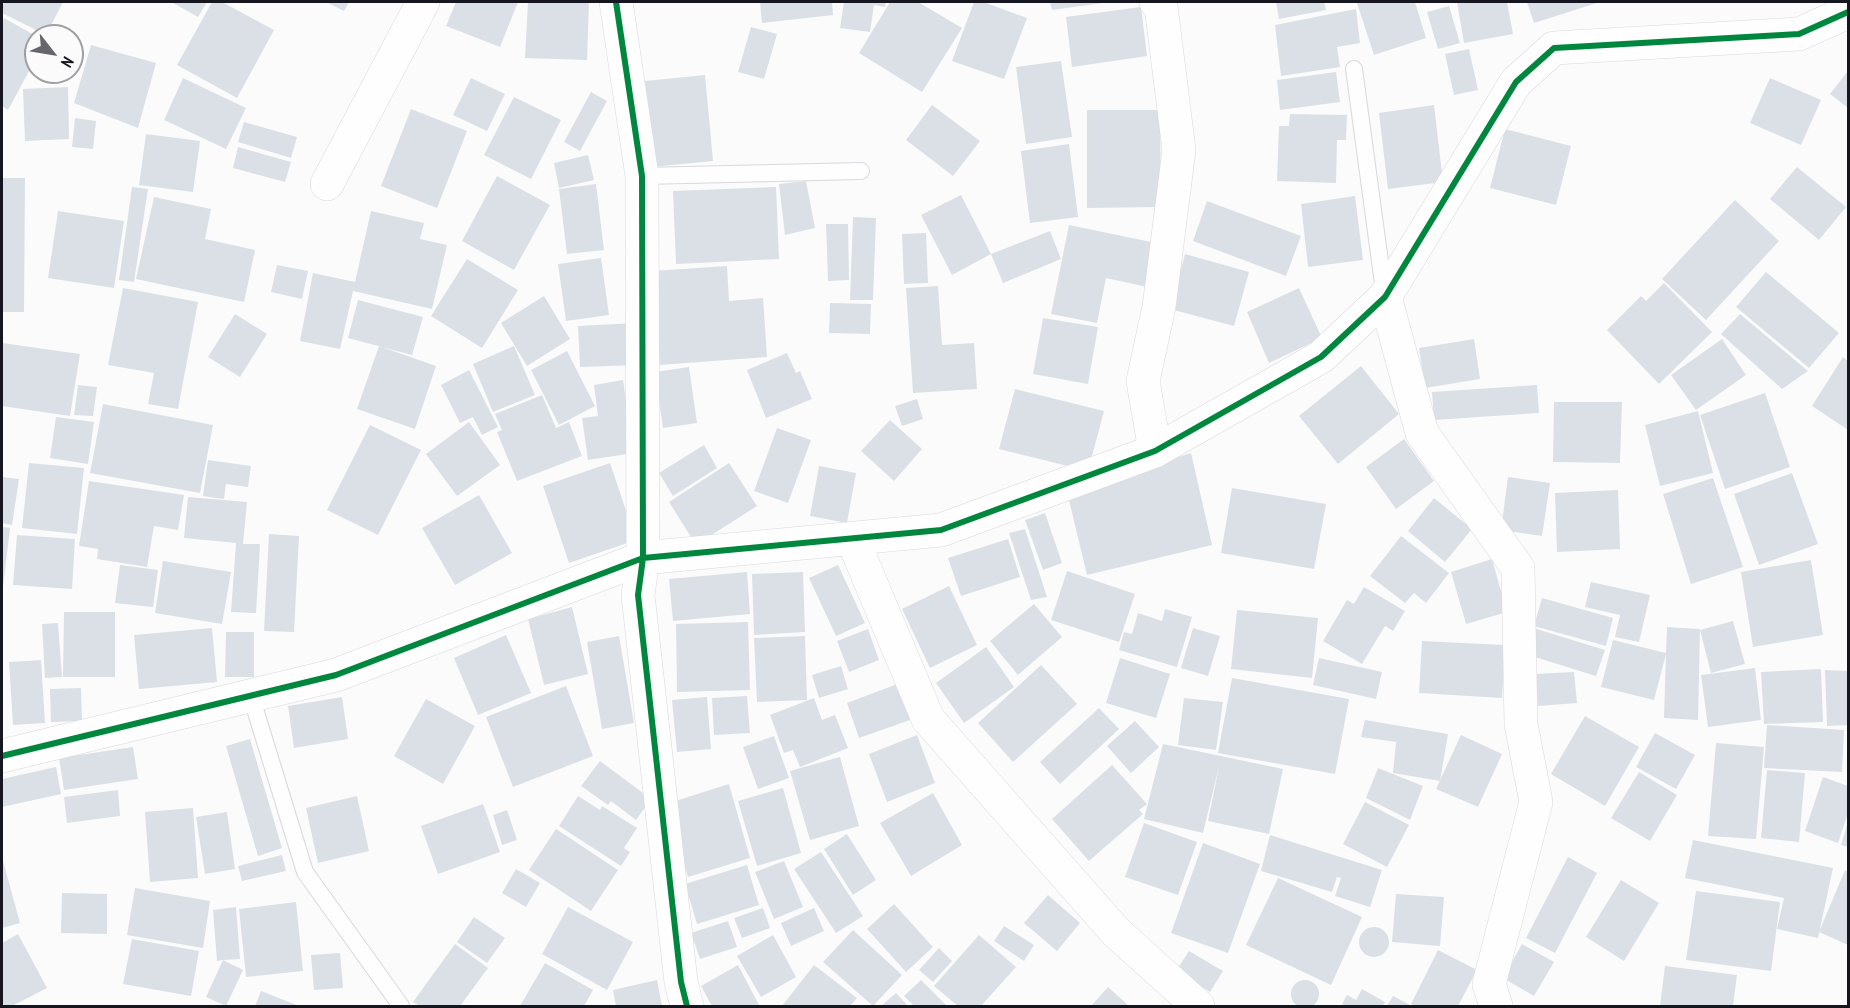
<!DOCTYPE html>
<html>
<head>
<meta charset="utf-8">
<style>
	body { margin:0 }
	#map { position:relative; width:1850px; height:1008px; overflow:hidden; background:#fbfbfb; font-family:"PT Sans Narrow",sans-serif }
	canvas { display:block }
	.frame { position:absolute; inset:0; border:3px solid #161621; pointer-events:none }
	.north { position:absolute; left:24px; top:24px; width:60px; height:60px; box-sizing:border-box; background:#fbfbfb; border:2px solid #9f9fa4; border-radius:50%; rotate:121deg; font-size:16px; font-weight:700; line-height:24px; text-align:center; color:#161621 }
	.north::after { content:''; display:block; margin:auto; width:21px; height:27px; background:#66666d; clip-path:polygon(50% 0,100% 100%,50% 72%,0 100%) }
</style>
</head>
<body>
<div id="map">
<canvas width="1850" height="1008"></canvas>
<div class="frame"></div>
<div class="north">N</div>
</div>
<script>
const context = document.querySelector('canvas').getContext('2d');
context.lineJoin = 'round';
function fill(path, color) {
  context.fillStyle = color;
  context.fill(path, 'evenodd');
}
function toPath(rows) {
  const path = new Path2D();
  for (const r of rows) {
    if (r.length === 3) {
      path.moveTo(r[0] + r[2], r[1]);
      path.arc(r[0], r[1], r[2], 0, 2 * Math.PI);
      continue;
    }
    path.moveTo(r[0], r[1]);
    for (let i = 2; i < r.length; i += 2) path.lineTo(r[i], r[i + 1]);
  }
  return path;
}
function strokePath(path, color, width, dash) {
  context.strokeStyle = color;
  context.lineWidth = width;
  context.lineCap = dash ? 'butt' : 'round';
  context.setLineDash(dash || []);
  context.stroke(path);
}
fill(toPath([
	[3,2,63,2,46,35,2,13],
	[171,2,207,2,198,17],
	[212,2,222,2,274,30,237,98,177,65],
	[326,2,349,2,344,11],
	[456,2,518,2,500,47,446,26],
	[528,2,589,2,587,60,525,58],
	[760,2,832,2,833,15,762,23],
	[844,2,886,2,885,7,874,5,870,32,840,28],
	[890,2,918,2,962,28,922,92,859,53],
	[974,2,983,2,1027,18,1004,79,952,61],
	[1050,2,1103,2,1103,3,1052,10],
	[1276,2,1324,2,1326,10,1279,19],
	[1362,2,1415,2,1426,38,1374,55,1357,3],
	[1457,2,1507,2,1513,34,1464,43],
	[1527,2,1600,2,1534,23],
	[1449,6,1460,43,1438,49,1427,12],
	[1141,7,1147,56,1072,67,1066,17],
	[1356,9,1360,43,1337,47,1340,67,1281,76,1275,25],
	[4,18,36,36,36,58,8,110,2,106,2,23],
	[751,27,777,34,764,79,738,72],
	[91,45,156,63,138,128,74,103],
	[1469,49,1478,90,1454,95,1445,54],
	[1061,61,1072,137,1026,144,1016,67],
	[1848,71,1848,108,1830,94],
	[1336,72,1340,102,1280,110,1277,80],
	[705,75,713,161,652,167,645,81],
	[183,78,246,108,226,149,164,120],
	[471,78,505,94,487,131,453,115],
	[1770,78,1821,100,1801,145,1750,123],
	[68,87,69,139,25,141,23,89],
	[591,92,607,101,580,151,564,142],
	[514,97,561,120,531,179,484,155],
	[932,105,980,141,953,176,906,140],
	[1434,105,1443,182,1388,189,1379,113],
	[411,109,467,131,437,208,381,186],
	[1087,110,1160,110,1161,207,1087,208],
	[1290,114,1347,115,1346,140,1337,140,1336,183,1277,181,1279,126,1289,126],
	[75,118,96,121,93,149,72,147],
	[244,122,297,137,291,158,238,142],
	[1505,129,1571,146,1556,205,1490,188],
	[146,134,200,141,193,192,139,185],
	[1069,144,1078,217,1030,223,1021,151],
	[238,147,291,162,285,182,233,168],
	[588,155,594,180,559,188,554,163],
	[1797,167,1846,207,1819,240,1770,199],
	[497,176,550,205,514,270,462,241],
	[2,178,25,178,24,312,2,312],
	[806,181,815,228,785,235,779,184],
	[596,184,604,250,567,254,559,189],
	[132,187,148,189,134,282,119,280],
	[776,187,779,259,676,264,673,191],
	[961,195,991,254,952,275,921,215],
	[1355,196,1363,260,1308,267,1301,204],
	[154,197,211,209,205,239,255,250,244,302,136,279],
	[1735,200,1779,241,1706,320,1662,279],
	[1207,201,1301,236,1286,276,1193,241],
	[58,211,124,221,114,288,48,278],
	[371,211,424,223,420,239,447,245,432,309,353,291,340,349,300,341,313,273,355,282],
	[853,217,876,218,873,300,850,300],
	[826,224,848,224,849,280,828,281],
	[1069,225,1156,243,1147,287,1106,278,1097,323,1051,314],
	[1050,231,1061,259,1003,283,991,254],
	[926,233,928,283,904,284,902,234],
	[1185,254,1249,272,1234,326,1170,309],
	[601,258,609,315,566,321,558,264],
	[467,259,518,290,482,348,431,316],
	[277,265,308,271,302,299,271,292],
	[727,266,729,301,763,298,767,357,660,365,652,271],
	[1766,272,1839,333,1809,368,1736,307],
	[1664,283,1712,332,1659,384,1607,330,1641,296,1646,301],
	[938,286,942,345,974,343,977,389,913,393,906,288],
	[123,288,198,302,178,409,148,404,154,373,108,365],
	[1299,288,1322,338,1269,363,1247,312],
	[544,296,570,339,527,366,501,323],
	[358,300,423,317,412,355,348,338],
	[830,303,871,304,870,334,829,333],
	[235,314,267,334,240,377,208,357],
	[1740,314,1808,371,1782,389,1721,334],
	[1043,318,1098,327,1088,384,1033,374],
	[636,323,638,365,580,367,578,326],
	[1474,339,1480,379,1425,388,1419,348],
	[1722,339,1746,375,1696,410,1671,375],
	[2,343,80,354,70,416,2,406],
	[379,346,436,366,415,429,357,409],
	[514,346,535,395,493,412,473,364],
	[567,351,595,406,559,425,531,370],
	[787,353,796,373,800,371,812,399,766,418,747,370],
	[1843,357,1848,361,1848,430,1812,406],
	[1361,366,1399,414,1338,464,1299,416],
	[689,367,697,423,663,428,655,372],
	[469,370,498,427,482,435,473,417,460,423,441,385],
	[623,380,634,453,588,460,582,418,598,416,594,385],
	[78,385,97,387,93,416,74,415],
	[1537,385,1539,413,1434,420,1432,392],
	[1015,389,1104,411,1088,471,999,449],
	[1765,393,1790,467,1725,489,1700,415],
	[542,395,556,428,569,422,582,456,517,481,497,432,502,430,495,414],
	[917,399,923,419,902,426,895,406],
	[1554,402,1622,402,1620,463,1553,462],
	[103,404,213,425,200,493,90,473],
	[1698,411,1713,473,1660,486,1645,425],
	[56,417,94,422,88,464,50,458],
	[890,420,922,449,894,481,861,451],
	[469,422,500,465,457,496,426,454],
	[370,425,421,450,378,535,327,510],
	[777,428,811,440,788,503,754,491],
	[1404,439,1434,481,1396,509,1366,467],
	[704,445,717,468,673,496,659,473],
	[1191,453,1212,545,1087,575,1067,492],
	[208,460,251,466,248,487,226,484,224,499,203,496],
	[29,463,84,468,77,534,22,528],
	[610,463,636,540,569,563,543,486],
	[729,463,757,506,696,545,669,502],
	[819,466,856,473,847,523,810,516],
	[1792,473,1818,544,1759,565,1734,494],
	[2,477,19,479,12,525,2,523],
	[1508,477,1550,483,1542,536,1501,530],
	[1713,478,1743,567,1691,584,1663,494],
	[89,481,184,495,178,530,154,526,147,567,97,559,98,549,79,546],
	[1232,488,1326,504,1314,569,1221,553],
	[1618,490,1620,549,1557,552,1555,493],
	[479,495,512,553,455,585,422,528],
	[188,497,247,502,243,544,260,544,256,613,231,612,236,543,184,538],
	[1434,498,1472,529,1445,562,1408,531],
	[1045,513,1062,563,1043,570,1025,520],
	[2,527,10,528,3,587,2,587],
	[1025,529,1047,597,1031,600,1009,533],
	[269,534,299,536,294,632,264,631],
	[17,535,75,539,72,589,13,585],
	[1401,536,1449,573,1426,603,1414,593,1405,603,1370,576],
	[1008,539,1020,577,961,596,948,558],
	[1492,559,1507,612,1466,624,1451,572],
	[1811,560,1823,635,1753,647,1741,572],
	[163,561,231,572,222,624,155,613],
	[120,565,158,570,153,607,115,603],
	[838,565,865,623,836,636,809,578],
	[1067,571,1135,594,1119,642,1051,620],
	[747,572,750,614,673,621,669,579],
	[803,572,805,632,754,635,752,574],
	[1591,582,1650,595,1639,642,1615,637,1620,615,1585,607],
	[949,586,977,645,930,668,902,609],
	[1364,587,1405,611,1393,631,1385,626,1362,664,1323,641,1347,600,1354,604],
	[1542,598,1613,618,1606,646,1534,626],
	[1034,604,1062,637,1018,675,990,641],
	[572,607,588,674,544,685,528,619],
	[1165,609,1192,617,1177,667,1119,650,1124,632,1132,634,1138,613,1162,621],
	[1237,610,1318,618,1312,678,1231,669],
	[64,612,115,612,115,677,63,677],
	[1733,621,1745,664,1711,673,1700,630],
	[748,622,750,690,677,692,676,624],
	[58,623,62,677,45,678,42,624],
	[1667,627,1700,629,1698,720,1664,718,1666,654,1654,700,1601,687,1613,640,1666,653],
	[212,628,217,682,139,689,134,635],
	[1193,628,1220,636,1208,676,1181,668],
	[1533,628,1605,650,1596,676,1525,654],
	[868,629,879,660,849,672,837,641],
	[226,632,254,632,254,677,225,677],
	[506,635,531,693,478,715,454,658],
	[619,636,634,723,602,729,587,642],
	[805,636,807,700,757,702,754,638],
	[1422,641,1505,645,1502,698,1419,693],
	[986,647,1014,687,964,723,936,683],
	[1120,658,1170,674,1156,718,1106,703],
	[1319,658,1382,672,1376,699,1313,685],
	[41,660,45,723,13,725,9,662],
	[1041,665,1077,704,1013,762,978,723],
	[841,666,848,689,819,698,812,675],
	[1755,668,1761,720,1708,727,1701,675],
	[1821,669,1823,722,1764,724,1761,672],
	[1825,670,1848,671,1848,725,1827,726],
	[1574,672,1577,703,1538,706,1535,674],
	[1232,678,1349,699,1335,774,1218,753],
	[900,683,913,719,859,738,847,703],
	[566,686,593,756,513,787,486,717],
	[81,688,82,721,51,722,50,689],
	[747,696,750,733,714,735,712,698],
	[342,697,348,739,294,748,288,706],
	[707,697,711,749,677,752,672,700],
	[814,698,822,720,835,715,848,748,800,767,793,750,784,753,770,715],
	[1184,698,1223,702,1216,750,1178,745],
	[426,699,475,726,443,784,394,756],
	[1099,708,1119,729,1060,784,1040,762],
	[1585,716,1639,747,1605,806,1551,774],
	[1365,720,1448,734,1440,781,1393,773,1396,742,1361,737],
	[1135,721,1159,747,1131,773,1107,746],
	[1767,725,1844,730,1842,772,1764,768],
	[1655,733,1695,755,1676,789,1636,767],
	[917,735,935,783,887,802,869,754],
	[1461,735,1502,754,1478,807,1436,789],
	[774,736,789,778,758,789,743,747],
	[250,739,282,848,258,856,226,746],
	[1716,743,1764,747,1756,839,1708,836],
	[1163,744,1283,769,1269,834,1208,821,1220,762,1203,833,1144,819],
	[133,747,138,779,64,790,59,758],
	[840,757,859,826,810,840,790,771],
	[600,761,651,799,636,820,611,801,608,805,581,786],
	[1112,765,1147,804,1139,810,1143,814,1089,861,1052,819],
	[56,767,61,794,2,807,2,779],
	[1378,768,1423,786,1410,820,1366,798],
	[1767,770,1805,773,1799,842,1761,838],
	[1639,772,1677,795,1650,841,1611,818],
	[1823,777,1848,786,1848,813,1838,843,1805,831],
	[729,784,750,858,688,877,666,804],
	[783,788,801,853,757,866,738,801],
	[118,790,120,816,67,823,64,797],
	[933,793,962,845,911,876,880,823],
	[357,796,369,851,318,863,306,808],
	[578,796,600,810,602,806,637,828,624,848,630,852,621,866,559,826],
	[1365,802,1409,825,1387,867,1343,844],
	[483,804,500,852,438,874,421,826],
	[193,808,198,878,150,882,145,812],
	[507,810,517,840,502,845,493,815],
	[227,812,235,869,205,874,196,817],
	[1848,821,1848,847,1841,845],
	[1144,823,1197,842,1178,895,1125,877],
	[556,829,618,870,591,911,529,870],
	[847,834,876,880,853,895,824,849],
	[1270,835,1382,870,1370,907,1335,896,1341,878,1337,877,1332,892,1261,871],
	[1693,840,1833,868,1818,938,1777,929,1784,898,1685,878],
	[1203,843,1260,864,1228,953,1171,933],
	[821,852,863,916,836,933,794,869],
	[282,855,286,871,242,881,238,866],
	[2,857,20,923,2,928],
	[1568,857,1597,873,1555,953,1526,938],
	[784,861,803,907,774,919,755,872],
	[747,865,759,905,697,924,685,884],
	[516,869,540,883,526,907,502,893],
	[1845,870,1848,872,1848,945,1819,932],
	[1278,878,1362,917,1331,985,1246,945],
	[1621,880,1659,903,1624,961,1586,937],
	[135,888,210,901,203,948,127,935],
	[1696,891,1780,902,1771,971,1686,960],
	[62,893,107,894,107,934,61,933],
	[1396,894,1444,897,1440,946,1392,942],
	[1048,895,1080,923,1057,951,1024,923],
	[296,902,303,971,246,977,239,909],
	[894,904,933,947,906,972,867,929],
	[236,907,240,959,223,960,243,970,226,1006,206,997,223,960,217,961,213,910],
	[568,907,633,942,607,990,542,954],
	[763,908,770,928,742,938,734,918],
	[814,908,824,931,791,946,781,923],
	[474,917,505,938,487,963,457,942],
	[728,921,737,947,700,959,691,933],
	[1004,926,1034,945,1024,961,994,941],
	[1374,942,15],
	[853,930,902,975,873,1006,823,962],
	[18,934,47,988,12,1006,2,1006,2,943],
	[773,935,796,977,761,997,737,956],
	[979,935,1016,967,981,1006,958,1006,934,986],
	[132,939,199,951,191,996,123,984],
	[455,944,488,968,460,1006,419,1006,413,1002],
	[1522,944,1554,962,1534,996,1503,978],
	[939,948,952,961,933,982,919,970],
	[1438,950,1477,970,1458,1006,1416,1006,1411,1004],
	[1189,951,1223,971,1210,992,1176,971],
	[340,953,343,988,314,990,311,955],
	[545,963,593,990,584,1006,520,1006],
	[738,965,759,1005,712,1006,701,986],
	[814,965,857,998,850,1006,782,1006],
	[1665,966,1737,975,1733,1006,1660,1006],
	[1305,994,14],
	[657,980,662,1006,616,1006,613,990],
	[921,980,947,1006,914,1006,904,996],
	[1108,987,1129,1006,1091,1006],
	[1362,989,1385,1002,1383,1006,1347,1006,1342,1004,1347,995,1356,1000],
	[261,991,299,1006,255,1006],
	[896,993,908,1006,881,1006],
	[1393,996,1412,1006,1387,1006]
]), '#dbe0e7');
const lane = toPath([
	[1354,69,1384,291],
	[642,176,861,171],
	[251,696,305,872,401,1006]
]);
const street = toPath([
	[616,2,642,176,643,558,638,595,681,982,687,1006],
	[327,184,423,2],
	[1385,297,1422,433,1518,568,1521,724,1536,802,1489,984,1496,1006],
	[1155,451,1143,381,1159,307,1179,150,1161,6,1156,2],
	[852,538,928,719,1116,932,1198,1006],
	[2,756,336,675,643,558,941,530,1155,451,1321,357,1385,297,1516,82,1554,48,1799,34,1848,12]
]);
strokePath(lane, '#d8d8de', 18);
strokePath(street, '#d8d8de', 34);
strokePath(lane, '#fefefe', 16);
strokePath(street, '#fefefe', 33);
strokePath(toPath([
	[616,2,642,176,643,558,638,595,681,982,687,1006],
	[2,756,336,675,643,558,941,530,1155,451,1321,357,1385,297,1516,82,1554,48,1799,34,1848,12]
]), '#00873e', 6);
</script>
</body>
</html>
